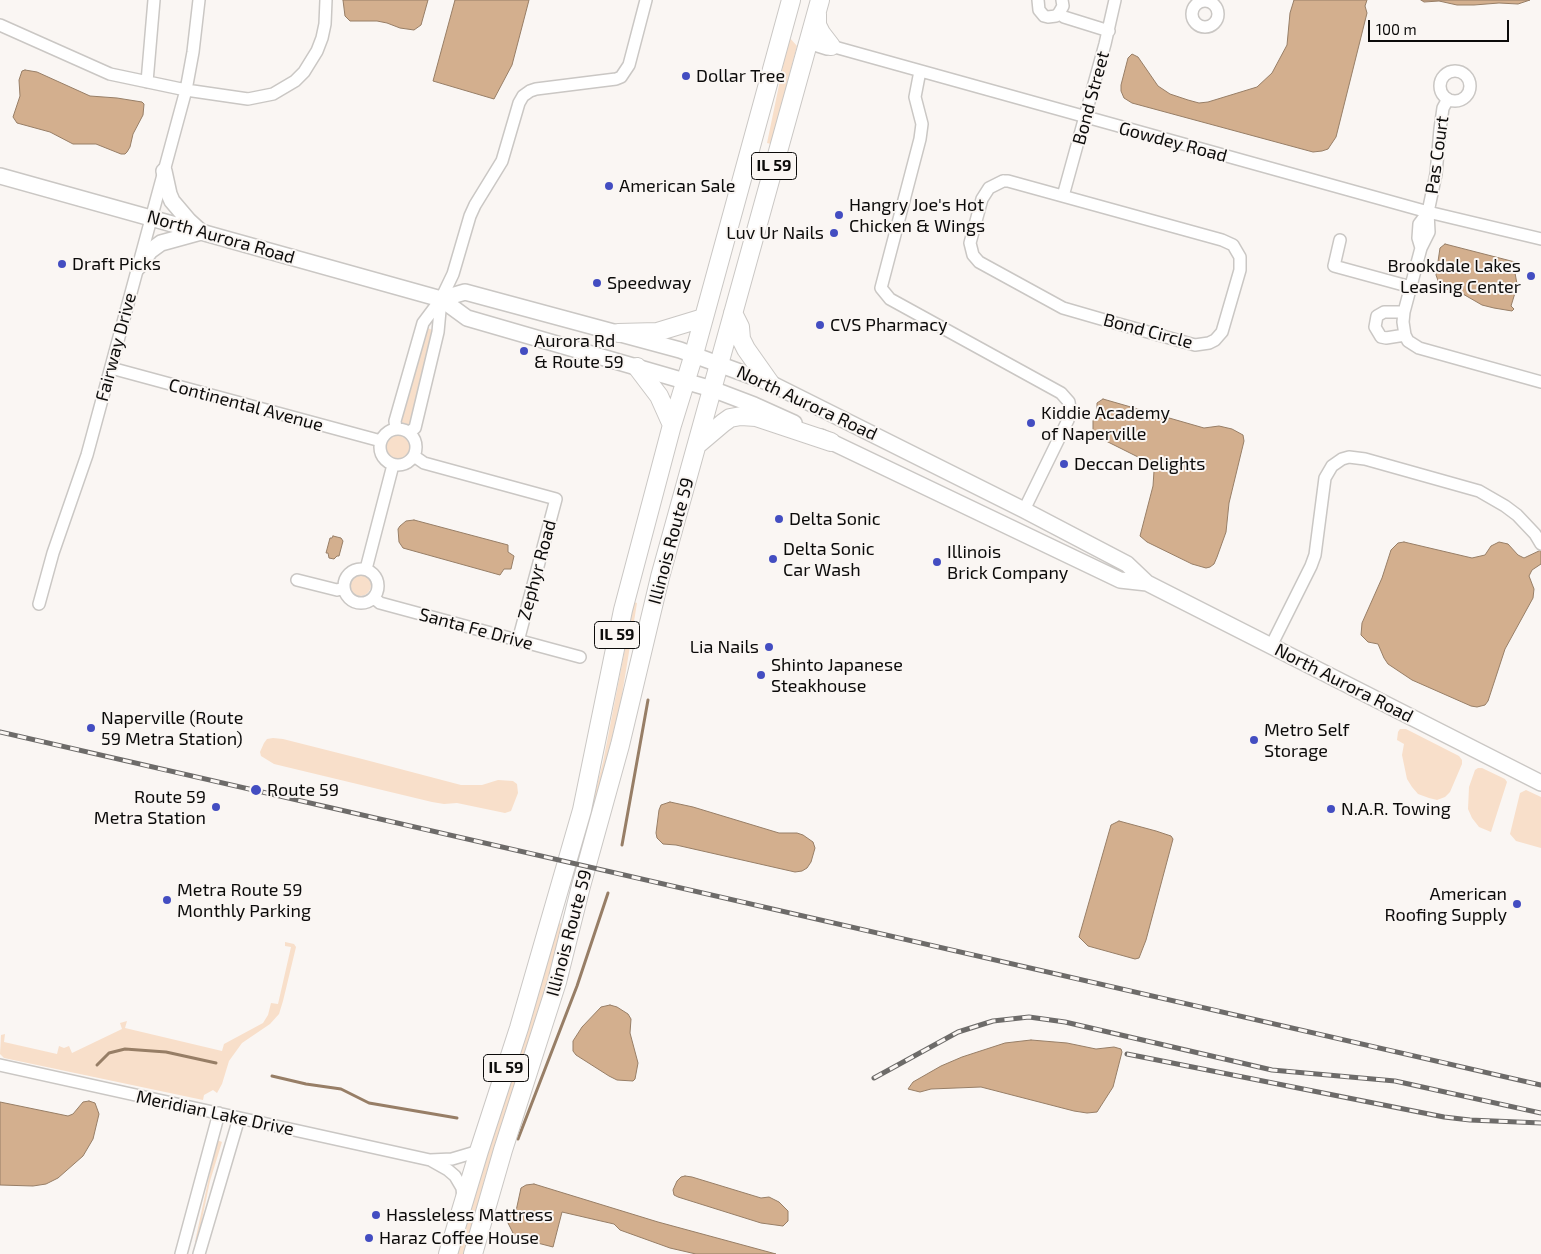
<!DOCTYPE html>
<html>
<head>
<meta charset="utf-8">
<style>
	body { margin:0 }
	#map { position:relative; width:1541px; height:1254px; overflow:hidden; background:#faf6f3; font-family:"Exo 2",sans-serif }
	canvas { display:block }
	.scale { position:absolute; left:1368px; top:20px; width:141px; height:22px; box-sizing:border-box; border:2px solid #0c0b0a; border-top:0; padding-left:6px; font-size:15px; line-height:18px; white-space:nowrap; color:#0c0b0a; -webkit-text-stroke:4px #faf6f3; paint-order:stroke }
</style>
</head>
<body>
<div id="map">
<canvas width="1541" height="1254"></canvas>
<div class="scale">100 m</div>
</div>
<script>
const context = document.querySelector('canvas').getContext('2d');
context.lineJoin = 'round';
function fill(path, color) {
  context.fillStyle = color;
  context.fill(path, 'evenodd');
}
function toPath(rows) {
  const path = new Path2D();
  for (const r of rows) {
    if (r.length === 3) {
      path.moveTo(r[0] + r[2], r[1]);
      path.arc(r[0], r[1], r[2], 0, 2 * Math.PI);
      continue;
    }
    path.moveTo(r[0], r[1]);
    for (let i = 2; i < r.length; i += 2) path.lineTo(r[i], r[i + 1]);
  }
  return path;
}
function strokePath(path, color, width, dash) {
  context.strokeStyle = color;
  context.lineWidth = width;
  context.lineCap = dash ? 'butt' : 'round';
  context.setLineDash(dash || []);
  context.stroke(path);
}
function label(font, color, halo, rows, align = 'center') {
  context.font = font + ' "Exo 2",sans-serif';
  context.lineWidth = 4;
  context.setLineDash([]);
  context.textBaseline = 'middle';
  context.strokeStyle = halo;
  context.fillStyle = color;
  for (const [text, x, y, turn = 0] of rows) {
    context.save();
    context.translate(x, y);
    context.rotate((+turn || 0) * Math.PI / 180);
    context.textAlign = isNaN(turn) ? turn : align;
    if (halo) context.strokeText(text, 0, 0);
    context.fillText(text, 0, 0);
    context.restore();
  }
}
fill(toPath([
	[789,37,797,46,771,144,767,143],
	[428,328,432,330,432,334,421,384,410,425,398,422],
	[399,446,14],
	[360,585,11],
	[634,602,637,603,621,701,595,805,592,804,603,762],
	[1400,729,1406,729,1459,756,1462,760,1462,764,1450,792,1445,797,1437,800,1429,798,1418,794,1412,787,1407,779,1402,755,1404,744,1397,740,1398,732],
	[273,738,283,739,366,760,461,785,482,785,498,780,513,781,517,784,518,793,511,811,505,813,457,803,444,804,432,802,274,764,261,756,260,752,264,743,267,739],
	[1478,768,1482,768,1505,779,1507,782,1491,832,1479,827,1472,818,1468,809,1469,787,1475,770],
	[1526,790,1541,797,1541,848,1516,841,1510,834,1520,793],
	[559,923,563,924,536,1021,485,1177,465,1254,457,1254,483,1166,526,1035],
	[285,942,294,944,296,947,283,1001,279,1014,270,1024,242,1043,229,1061,222,1084,217,1093,213,1090,204,1095,203,1100,4,1058,0,1054,1,1035,5,1034,4,1042,57,1054,59,1046,64,1048,69,1046,72,1053,122,1029,120,1023,127,1021,125,1028,222,1051,224,1044,263,1023,268,1015,271,1003,278,1004,291,947,285,946],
	[217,1140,222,1142,210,1181,197,1243,195,1242,196,1237]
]), '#f8dfca');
const water = toPath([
	[343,0,428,0,421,25,414,30,400,28,387,23,377,21,350,21,345,16,343,0],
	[455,0,529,0,512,65,494,99,433,81,455,0],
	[1294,0,1367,0,1365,6,1367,13,1336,137,1328,149,1322,151,1313,152,1132,103,1124,98,1121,91,1121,85,1128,58,1132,54,1138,57,1158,86,1170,94,1188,100,1199,103,1208,102,1257,87,1272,73,1287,45,1290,13,1294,0],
	[1421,0,1530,0,1518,4,1499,3,1474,5,1457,5,1439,1,1424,2,1421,0],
	[25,70,37,72,90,96,117,98,142,102,144,104,143,115,133,134,130,147,127,152,125,154,121,154,96,144,73,144,50,132,17,123,13,117,20,96,19,80,22,71,25,70],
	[1445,244,1515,262,1515,273,1517,284,1513,288,1515,293,1511,306,1514,309,1512,311,1494,308,1482,305,1456,290,1441,289,1436,275,1440,248,1445,244],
	[1103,399,1204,428,1219,426,1232,429,1243,435,1244,441,1229,503,1226,532,1217,557,1214,564,1210,567,1206,568,1192,564,1147,542,1140,536,1153,486,1154,471,1150,465,1140,458,1096,436,1093,432,1093,421,1097,411,1097,403,1103,399],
	[414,520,508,545,508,552,514,556,511,569,504,569,500,575,403,548,399,542,398,529,400,526,406,521,414,520],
	[333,536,341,538,343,541,339,556,337,556,334,559,329,558,328,553,326,553,330,538,332,538,333,536],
	[1404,542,1472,558,1485,555,1491,546,1499,542,1508,544,1518,555,1524,558,1541,550,1541,564,1532,570,1529,576,1534,589,1533,598,1505,649,1488,701,1485,705,1477,707,1471,706,1412,680,1388,664,1384,658,1378,644,1368,642,1361,635,1362,623,1382,578,1391,550,1398,543,1404,542],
	[670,802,693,807,779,833,797,833,803,835,813,842,815,848,811,862,807,868,802,871,795,872,676,845,663,844,657,838,656,833,659,810,661,805,670,802],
	[1119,821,1156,831,1171,836,1173,839,1146,940,1139,958,1135,959,1088,946,1079,937,1111,825,1119,821],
	[610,1005,617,1007,628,1014,631,1019,630,1033,638,1063,635,1079,633,1081,617,1080,609,1076,576,1055,573,1051,573,1041,582,1027,601,1007,610,1005],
	[1031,1040,1067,1043,1096,1049,1114,1047,1121,1049,1122,1052,1113,1087,1097,1112,1087,1113,1074,1111,981,1087,931,1089,920,1092,908,1089,913,1082,941,1066,962,1057,1005,1043,1031,1040],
	[89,1101,95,1103,99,1114,93,1139,83,1156,58,1178,46,1184,33,1186,0,1185,0,1102,68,1116,73,1114,83,1102,89,1101],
	[685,1176,692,1177,761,1198,769,1197,779,1202,788,1211,788,1221,783,1226,761,1223,678,1197,674,1195,673,1190,677,1181,681,1177,685,1176],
	[534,1184,658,1222,776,1254,696,1254,670,1248,620,1230,614,1224,562,1212,553,1247,522,1239,514,1235,507,1221,509,1216,516,1211,521,1188,526,1185,534,1184]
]);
fill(water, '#d3af8e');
strokePath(water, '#977e66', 1);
strokePath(toPath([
	[622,845,648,700],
	[97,1065,109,1053,125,1049,166,1052,216,1063],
	[272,1076,306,1084,341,1089,369,1103,457,1118],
	[518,1139,577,986,608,893]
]), '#977e66', 3);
const minor = toPath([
	[1038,0,1039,10,1044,16,1048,17,1056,16,1059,13,1063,6,1062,0],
	[1205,14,13],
	[1059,13,1064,17,1109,31],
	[0,25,110,74,186,90,248,99,273,94,295,81,304,72,317,51,322,38,325,24,326,0],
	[808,43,827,49,831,46,1428,212,1541,239],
	[920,71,915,97,922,124,920,139,881,288,890,299,1061,393,1069,402,1070,410,1068,420,1024,510],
	[1455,86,15],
	[147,82,154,0],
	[1448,99,1443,108,1440,129,1436,174,1428,212,1429,232,1421,248,1404,312,1403,322,1405,335,1408,341,1419,348,1541,382],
	[1003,181,1008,181,1222,240,1233,245,1240,257,1240,270,1222,332,1215,340,1209,343,1195,345,1108,321,1063,308,979,262,973,255,970,243,982,199,989,188,1003,181],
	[1063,196,1105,44,1115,0],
	[1340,240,1334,266,1411,287],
	[1421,248,1418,238,1419,224,1428,212],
	[1404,312,1384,312,1377,316,1375,327,1381,337,1386,338,1405,335],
	[111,368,381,441],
	[398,447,18],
	[396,429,395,421,423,323,441,299,453,274,470,216,475,205,502,161,519,103,523,96,530,91,536,89,616,79,621,77,629,65,646,0],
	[409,432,415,428,438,332,441,300],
	[414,456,424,463,556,499,518,641],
	[361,586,17],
	[366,569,393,465],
	[297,580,337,590,344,588],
	[374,598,380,603,580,657],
	[39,604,53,553,87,455,186,90,193,52,199,0],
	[1271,646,1311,566,1315,555,1325,478,1332,466,1342,459,1349,457,1365,459,1479,491,1505,506,1517,515,1535,534,1541,544],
	[0,1065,430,1160,452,1159,479,1151],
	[432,1161,448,1170,455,1176,462,1188,463,1198],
	[181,1254,219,1113],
	[199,1254,239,1118]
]);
const secondary = toPath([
	[164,171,169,194,172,201,189,221,200,231],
	[0,176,441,299,467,318,712,389,754,405,794,423],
	[138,267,150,251,161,243,201,232],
	[441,299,465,292,680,350,770,383,1024,510,1127,564,1147,583,1541,783],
	[821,437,1120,580,1147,583]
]);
const primary = toPath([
	[817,14,817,25,821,33,831,46],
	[733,313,740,327,741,339,746,349,770,383],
	[618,333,657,332,703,318],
	[637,367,659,396,672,425],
	[697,445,723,423,730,418,741,416,756,417,831,442],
	[448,1254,479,1151,519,1028,582,810,623,610,672,425,694,354,791,0],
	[473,1254,503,1150,557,982,581,886,620,745,660,577,820,0]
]);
strokePath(minor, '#cac7c4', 14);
strokePath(secondary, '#cac7c4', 18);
strokePath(primary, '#cac7c4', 20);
strokePath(minor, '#fff', 11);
strokePath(secondary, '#fff', 15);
strokePath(primary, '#fff', 18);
const rail = toPath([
	[0,732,1541,1085],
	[1127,1054,1444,1117,1470,1120,1541,1123],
	[874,1078,958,1032,993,1021,1029,1017,1065,1022,1272,1070,1395,1081,1541,1113]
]);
strokePath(rail, '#6d6b69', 5);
strokePath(rail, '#faf6f3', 3, [9]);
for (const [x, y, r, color] of [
	[686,76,5,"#434dc1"],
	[609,186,5,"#434dc1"],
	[839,215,5,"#434dc1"],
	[834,233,5,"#434dc1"],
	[62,264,5,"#434dc1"],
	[1531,276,5,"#434dc1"],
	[597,283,5,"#434dc1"],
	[820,325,5,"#434dc1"],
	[524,351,5,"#434dc1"],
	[1031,423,5,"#434dc1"],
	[1064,464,5,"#434dc1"],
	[779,519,5,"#434dc1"],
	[773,559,5,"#434dc1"],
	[937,562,5,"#434dc1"],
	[769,647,5,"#434dc1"],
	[761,675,5,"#434dc1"],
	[91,728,5,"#434dc1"],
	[1254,740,5,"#434dc1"],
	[256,790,6,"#434dc1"],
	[216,807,5,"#434dc1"],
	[1331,809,5,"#434dc1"],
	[167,900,5,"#434dc1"],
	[1517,904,5,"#434dc1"],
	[376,1215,5,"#434dc1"],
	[369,1238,5,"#434dc1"]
]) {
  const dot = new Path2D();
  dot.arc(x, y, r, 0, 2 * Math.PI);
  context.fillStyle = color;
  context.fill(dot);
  strokePath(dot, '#faf6f3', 2);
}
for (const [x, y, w] of [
	[774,166,45],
	[617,635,45],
	[506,1068,45]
]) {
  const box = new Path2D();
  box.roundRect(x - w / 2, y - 13.5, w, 27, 4);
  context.fillStyle = '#faf6f3';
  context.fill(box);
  strokePath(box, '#0c0b0a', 1);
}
label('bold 16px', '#0c0b0a', null, [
	["IL 59",774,166],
	["IL 59",617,635],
	["IL 59",506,1068]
]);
label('18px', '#0c0b0a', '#faf6f3', [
	["Dollar Tree",696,76],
	["American Sale",619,186],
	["Hangry Joe's Hot",849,205],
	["Chicken & Wings",849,226],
	["Luv Ur Nails",824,233,"right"],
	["Draft Picks",72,264],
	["Brookdale Lakes",1521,266,"right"],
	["Leasing Center",1521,287,"right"],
	["Speedway",607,283],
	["CVS Pharmacy",830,325],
	["Aurora Rd",534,341],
	["& Route 59",534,362],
	["Kiddie Academy",1041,413],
	["of Naperville",1041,434],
	["Deccan Delights",1074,464],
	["Delta Sonic",789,519],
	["Delta Sonic",783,549],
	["Car Wash",783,570],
	["Illinois",947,552],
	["Brick Company",947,573],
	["Lia Nails",759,647,"right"],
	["Shinto Japanese",771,665],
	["Steakhouse",771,686],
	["Naperville (Route",101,718],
	["59 Metra Station)",101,739],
	["Metro Self",1264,730],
	["Storage",1264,751],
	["Route 59",267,790],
	["Route 59",206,797,"right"],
	["Metra Station",206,818,"right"],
	["N.A.R. Towing",1341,809],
	["Metra Route 59",177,890],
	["Monthly Parking",177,911],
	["American",1507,894,"right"],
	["Roofing Supply",1507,915,"right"],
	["Hassleless Mattress",386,1215],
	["Haraz Coffee House",379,1238]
], 'left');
label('18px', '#0c0b0a', '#faf6f3', [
	["Bond Street",1091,98,-75],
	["Gowdey Road",1173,142,15],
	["Pas Court",1437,155,-82],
	["North Aurora Road",221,237,16],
	["Bond Circle",1148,331,15],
	["Fairway Drive",116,347,-75],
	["North Aurora Road",807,403,25],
	["Continental Avenue",246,405,15],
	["Illinois Route 59",671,541,-75],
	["Zephyr Road",537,570,-75],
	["Santa Fe Drive",476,629,15],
	["North Aurora Road",1344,683,27],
	["Illinois Route 59",569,933,-75],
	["Meridian Lake Drive",215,1113,12]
]);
</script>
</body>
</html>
